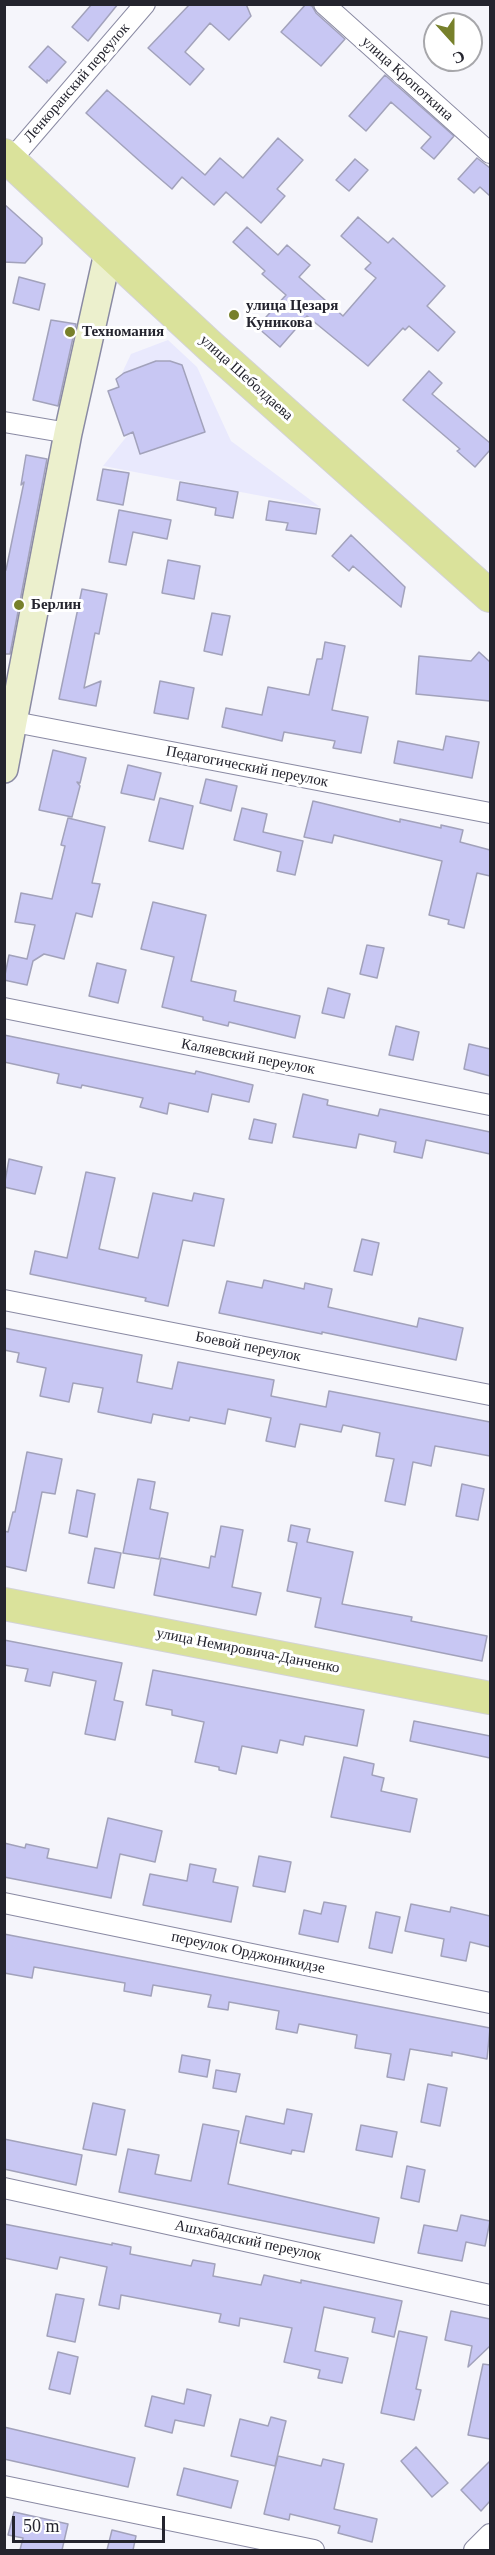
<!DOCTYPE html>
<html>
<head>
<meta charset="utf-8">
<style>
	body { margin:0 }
	#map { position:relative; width:495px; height:2555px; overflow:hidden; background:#f5f5fb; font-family:"Times New Roman",serif }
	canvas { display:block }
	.frame { position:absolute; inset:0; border:6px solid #24242e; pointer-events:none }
	.north { position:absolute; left:423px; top:12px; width:60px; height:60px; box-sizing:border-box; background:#fff; border:2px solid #a7a7ab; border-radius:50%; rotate:159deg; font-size:16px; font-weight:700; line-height:24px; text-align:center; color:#24242e }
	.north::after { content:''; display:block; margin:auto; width:21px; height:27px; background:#77802b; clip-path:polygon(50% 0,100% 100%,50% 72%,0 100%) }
	.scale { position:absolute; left:12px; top:2516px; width:153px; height:27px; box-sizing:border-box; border:3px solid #24242e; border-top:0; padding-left:8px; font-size:18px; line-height:21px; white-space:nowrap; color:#24242e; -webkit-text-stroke:4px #fff; paint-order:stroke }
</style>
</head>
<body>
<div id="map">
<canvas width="495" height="2555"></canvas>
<div class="frame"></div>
<div class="north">С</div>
<div class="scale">50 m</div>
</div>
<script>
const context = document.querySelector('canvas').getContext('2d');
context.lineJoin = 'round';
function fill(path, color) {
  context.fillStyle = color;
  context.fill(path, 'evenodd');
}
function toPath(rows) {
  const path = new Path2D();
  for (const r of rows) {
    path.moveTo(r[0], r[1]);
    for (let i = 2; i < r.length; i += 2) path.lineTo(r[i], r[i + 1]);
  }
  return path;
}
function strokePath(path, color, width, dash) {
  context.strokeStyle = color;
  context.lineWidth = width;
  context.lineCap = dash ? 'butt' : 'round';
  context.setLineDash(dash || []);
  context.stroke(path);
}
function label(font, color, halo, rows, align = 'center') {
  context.font = font + ' "Times New Roman",serif';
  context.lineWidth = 6;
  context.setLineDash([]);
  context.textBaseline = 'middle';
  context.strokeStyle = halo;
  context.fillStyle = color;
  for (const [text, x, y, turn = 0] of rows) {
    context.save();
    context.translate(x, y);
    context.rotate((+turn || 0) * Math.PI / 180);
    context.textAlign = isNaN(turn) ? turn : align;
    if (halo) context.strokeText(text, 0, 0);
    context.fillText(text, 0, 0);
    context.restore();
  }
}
fill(toPath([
	[168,340,197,367,231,441,320,507,103,466,131,431,115,388,131,354]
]), '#e9e9fd');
const building = toPath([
	[92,4,118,4,88,41,72,27,92,4],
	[190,4,246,4,251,16,229,40,210,23,185,52,204,69,190,85,148,48,190,4],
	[306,4,312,6,316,13,345,39,321,66,281,32,306,4],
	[48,46,66,62,49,81,47,80,47,83,29,67,48,46],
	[385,75,454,136,434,159,421,148,431,137,391,102,366,131,349,116,385,75],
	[107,90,205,175,220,158,243,178,278,138,303,160,277,189,285,196,261,223,226,192,214,205,182,177,172,189,143,164,86,113,107,90],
	[477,158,490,168,490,196,480,187,474,193,458,179,477,158],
	[355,159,368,170,349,191,336,180,355,159],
	[4,204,42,238,42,244,25,263,4,262,4,204],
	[358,217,388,243,393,238,445,286,427,306,455,332,438,351,409,326,405,330,403,328,368,366,307,316,280,347,257,327,286,295,262,274,265,271,233,242,247,227,278,255,287,245,310,265,299,277,343,316,376,278,365,269,371,263,341,236,358,217],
	[19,277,45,284,39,310,13,303,19,277],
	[51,320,76,324,58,406,33,400,51,320],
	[156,361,170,361,182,365,205,432,140,454,133,432,124,436,108,391,119,387,116,379,124,373,156,361],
	[429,371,442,383,432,394,490,443,490,450,475,467,457,451,460,449,403,400,429,371],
	[26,455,47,459,10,654,4,654,4,570,6,570,24,482,21,485,26,455],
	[103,469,129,473,123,505,97,500,103,469],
	[180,482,238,492,233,518,215,515,216,508,177,500,180,482],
	[269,501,320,509,316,534,286,530,288,523,266,520,269,501],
	[119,510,171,520,167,539,133,532,126,565,109,562,119,510],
	[351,535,405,587,401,607,353,566,349,571,332,556,351,535],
	[168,560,200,566,194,599,162,593,168,560],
	[82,589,107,594,99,634,95,633,84,688,101,681,96,706,59,699,82,589],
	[212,613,230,616,222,655,204,651,212,613],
	[325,642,345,646,332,710,368,717,361,753,333,748,335,741,284,732,282,741,222,727,226,708,262,715,268,687,309,695,317,659,322,659,325,642],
	[479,652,490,662,490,701,416,694,419,656,471,661,479,652],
	[160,681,194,688,188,719,154,713,160,681],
	[446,736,479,742,472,778,394,763,398,741,443,750,446,736],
	[53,750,86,758,80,783,77,782,80,786,72,817,39,810,53,750],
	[128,765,161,773,154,800,121,793,128,765],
	[206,779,237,786,231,811,200,803,206,779],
	[160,798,193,806,183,849,149,841,160,798],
	[313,801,400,822,400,819,441,828,441,825,463,830,460,842,490,850,490,876,477,873,464,928,448,924,449,920,429,915,442,861,334,835,332,843,304,837,313,801],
	[242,808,267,814,263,832,303,841,295,875,277,871,281,852,234,840,242,808],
	[68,818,105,827,92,883,100,884,92,917,76,913,64,959,44,954,33,961,27,985,4,980,9,955,27,959,35,925,15,922,21,893,52,899,65,846,61,845,68,818],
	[153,902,206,915,191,981,236,991,234,1001,300,1016,295,1038,229,1022,228,1026,203,1020,203,1017,162,1007,174,957,141,949,153,902],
	[367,945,384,948,377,978,360,974,367,945],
	[97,963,126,970,118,1003,89,996,97,963],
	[328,988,350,994,344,1018,322,1013,328,988],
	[396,1026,419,1032,413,1060,389,1055,396,1026],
	[4,1035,195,1074,196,1071,253,1085,249,1102,212,1094,208,1112,169,1103,167,1114,140,1107,143,1098,82,1085,81,1088,57,1083,59,1074,4,1062,4,1035],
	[469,1044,490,1049,490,1076,464,1069,469,1044],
	[303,1094,328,1100,327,1105,378,1116,380,1109,490,1132,490,1154,426,1140,422,1158,394,1152,396,1142,359,1134,356,1148,293,1137,303,1094],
	[254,1119,276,1124,272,1143,249,1139,254,1119],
	[9,1159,42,1167,35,1194,4,1187,9,1159],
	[86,1172,115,1178,99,1249,138,1258,153,1193,192,1201,194,1193,224,1199,214,1246,183,1240,168,1306,145,1301,146,1298,30,1274,35,1251,67,1258,86,1172],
	[362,1239,379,1243,372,1275,354,1271,362,1239],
	[264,1280,304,1289,305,1283,332,1289,328,1307,417,1327,419,1318,463,1328,456,1360,322,1332,322,1334,219,1313,227,1281,262,1288,264,1280],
	[4,1328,142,1355,137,1382,172,1389,178,1362,274,1380,271,1396,326,1407,329,1391,490,1422,490,1456,435,1446,431,1466,413,1462,405,1505,385,1501,394,1459,376,1456,380,1433,343,1425,341,1432,300,1424,295,1447,266,1441,271,1418,228,1409,225,1424,190,1417,189,1421,153,1414,151,1423,98,1412,103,1388,73,1383,69,1402,40,1396,46,1368,17,1362,19,1353,4,1350,4,1328],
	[27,1452,62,1459,55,1494,42,1492,26,1571,4,1566,4,1531,8,1532,13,1512,15,1512,27,1452],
	[138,1479,155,1482,150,1509,168,1513,159,1559,123,1553,138,1479],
	[462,1484,484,1489,478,1520,456,1516,462,1484],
	[77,1490,95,1494,87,1537,69,1533,77,1490],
	[291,1525,310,1529,307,1542,353,1552,342,1604,412,1617,411,1621,487,1636,482,1661,315,1627,321,1598,287,1591,297,1543,288,1541,291,1525],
	[221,1526,243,1530,232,1587,261,1593,256,1615,154,1595,161,1558,209,1568,211,1556,215,1557,221,1526],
	[95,1548,121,1553,114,1588,88,1583,95,1548],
	[4,1640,122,1663,114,1700,123,1702,115,1740,85,1734,96,1681,53,1672,50,1686,25,1681,28,1669,4,1665,4,1640],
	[153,1670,364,1710,357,1746,305,1736,303,1745,280,1740,277,1753,242,1746,236,1774,219,1770,219,1767,195,1762,204,1722,172,1715,172,1710,146,1705,153,1670],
	[414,1721,490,1736,490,1758,410,1741,414,1721],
	[344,1757,374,1764,372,1775,384,1778,381,1791,417,1799,410,1832,331,1817,344,1757],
	[108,1818,162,1831,155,1862,120,1854,111,1898,4,1877,4,1843,25,1848,26,1844,49,1849,47,1858,97,1868,108,1818],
	[259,1856,291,1862,285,1892,253,1886,259,1856],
	[190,1864,216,1869,213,1882,238,1887,231,1922,143,1905,150,1874,187,1881,190,1864],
	[324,1902,346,1906,338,1942,299,1934,304,1910,321,1914,324,1902],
	[411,1904,450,1912,451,1907,490,1916,490,1947,470,1942,466,1961,441,1956,444,1939,405,1931,411,1904],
	[376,1912,400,1917,392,1953,369,1948,376,1912],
	[4,1934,490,2028,487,2059,452,2052,452,2056,410,2049,404,2080,387,2077,391,2054,355,2048,357,2035,299,2024,297,2033,276,2029,279,2011,229,2002,228,2010,208,2007,211,1995,153,1985,151,1996,124,1991,125,1983,34,1967,32,1978,4,1973,4,1934],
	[182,2055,210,2060,207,2077,179,2072,182,2055],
	[216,2070,240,2074,236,2092,213,2088,216,2070],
	[428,2084,447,2088,440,2126,421,2122,428,2084],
	[93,2103,125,2110,116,2155,83,2149,93,2103],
	[287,2109,312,2114,304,2152,292,2150,291,2154,240,2143,246,2116,284,2124,287,2109],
	[203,2124,239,2131,228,2184,379,2218,374,2243,119,2192,128,2149,159,2155,155,2174,191,2181,203,2124],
	[361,2125,397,2132,392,2157,356,2150,361,2125],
	[4,2139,82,2155,76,2185,4,2169,4,2139],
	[407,2166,425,2170,419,2202,401,2198,407,2166],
	[461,2215,490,2221,485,2246,466,2242,462,2261,418,2253,424,2225,457,2231,461,2215],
	[4,2224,112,2245,112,2243,131,2247,130,2254,191,2266,193,2260,215,2264,213,2276,261,2285,264,2275,301,2283,301,2280,402,2301,394,2337,372,2332,375,2318,324,2307,315,2351,348,2358,342,2383,318,2378,320,2370,284,2362,292,2328,240,2318,239,2326,219,2322,221,2314,121,2295,119,2309,99,2305,107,2267,60,2257,57,2269,4,2258,4,2224],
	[56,2294,84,2299,75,2342,47,2336,56,2294],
	[451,2311,490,2319,490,2346,468,2367,472,2346,445,2340,451,2311],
	[399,2331,427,2337,416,2389,421,2390,414,2420,381,2413,399,2331],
	[58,2352,78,2357,70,2394,49,2389,58,2352],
	[483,2364,490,2365,490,2439,468,2435,483,2364],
	[187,2389,211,2395,204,2426,175,2420,172,2433,145,2426,152,2396,184,2404,187,2389],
	[271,2417,286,2421,275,2466,231,2456,240,2419,268,2426,271,2417],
	[4,2427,135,2458,128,2487,4,2459,4,2427],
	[416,2447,448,2483,432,2497,401,2461,416,2447],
	[278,2456,321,2466,323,2459,344,2464,334,2509,377,2519,372,2542,338,2533,340,2526,290,2514,289,2520,264,2514,278,2456],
	[490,2461,490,2501,481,2511,461,2490,490,2461],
	[184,2468,238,2481,231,2508,177,2495,184,2468],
	[14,2512,68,2524,62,2550,20,2550,23,2538,8,2535,14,2512],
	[112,2530,136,2536,133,2550,107,2550,112,2530]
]);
fill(building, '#c8c7f3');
strokePath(building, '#a2a2bb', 1.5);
const street = toPath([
	[324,4,490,153],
	[10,161,145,4],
	[4,422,68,433],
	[4,720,490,813],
	[4,1008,490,1105],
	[4,1300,490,1395],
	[4,1903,490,2003],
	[4,2188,490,2295],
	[4,2486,314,2550],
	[474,2550,490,2534]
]);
const secondary = toPath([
	[4,769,68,433,108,253]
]);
const primary = toPath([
	[4,155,211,347,490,596],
	[4,1604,490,1698]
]);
strokePath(street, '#8a8aa3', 22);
strokePath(secondary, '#8a8aa3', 30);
strokePath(primary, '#d3d3d5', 34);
strokePath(street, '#fff', 20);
strokePath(secondary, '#ecf0cd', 27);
strokePath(primary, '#dae29b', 32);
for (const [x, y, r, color] of [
	[234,315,6,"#77802b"],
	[70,332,6,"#77802b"],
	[19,605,6,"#77802b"]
]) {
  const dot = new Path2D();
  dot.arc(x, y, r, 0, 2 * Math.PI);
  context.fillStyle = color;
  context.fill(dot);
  strokePath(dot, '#fff', 2);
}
label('15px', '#24242e', '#fff', [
	["улица Кропоткина",407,79,42],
	["Ленкоранский переулок",77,83,-49],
	["улица Шеболдаева",246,378,42],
	["Педагогический переулок",247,767,11],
	["Каляевский переулок",248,1057,11],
	["Боевой переулок",248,1347,11],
	["улица Немировича-Данченко",248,1651,11],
	["переулок Орджоникидзе",248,1953,12],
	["Ашхабадский переулок",248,2241,12]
]);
label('bold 15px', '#24242e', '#fff', [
	["улица Цезаря",246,306],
	["Куникова",246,323],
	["Техномания",82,332],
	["Берлин",31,605]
], 'left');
</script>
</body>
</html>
